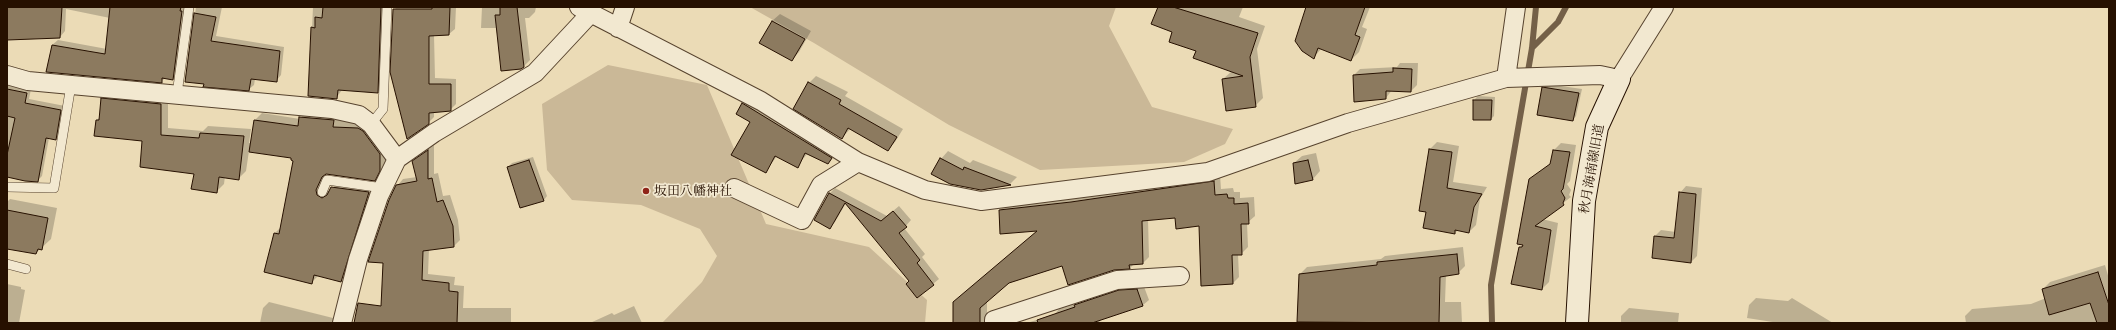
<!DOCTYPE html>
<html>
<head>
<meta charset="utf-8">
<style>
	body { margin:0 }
	#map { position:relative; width:2116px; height:330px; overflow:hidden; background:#ebdbb6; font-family:"Libre Caslon Text",serif }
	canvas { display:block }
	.frame { position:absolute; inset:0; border:8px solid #261000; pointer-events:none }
</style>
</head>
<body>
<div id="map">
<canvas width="2116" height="330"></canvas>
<div class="frame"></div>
</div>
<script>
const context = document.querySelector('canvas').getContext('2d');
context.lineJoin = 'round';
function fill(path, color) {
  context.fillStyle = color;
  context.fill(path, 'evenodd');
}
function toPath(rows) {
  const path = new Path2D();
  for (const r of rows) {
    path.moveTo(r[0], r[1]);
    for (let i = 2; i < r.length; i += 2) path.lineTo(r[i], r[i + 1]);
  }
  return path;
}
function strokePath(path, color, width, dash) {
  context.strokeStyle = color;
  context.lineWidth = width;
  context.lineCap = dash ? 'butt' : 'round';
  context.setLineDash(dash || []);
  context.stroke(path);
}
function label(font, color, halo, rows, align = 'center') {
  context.font = font + ' "Libre Caslon Text","Noto Serif JP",serif';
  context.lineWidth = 3.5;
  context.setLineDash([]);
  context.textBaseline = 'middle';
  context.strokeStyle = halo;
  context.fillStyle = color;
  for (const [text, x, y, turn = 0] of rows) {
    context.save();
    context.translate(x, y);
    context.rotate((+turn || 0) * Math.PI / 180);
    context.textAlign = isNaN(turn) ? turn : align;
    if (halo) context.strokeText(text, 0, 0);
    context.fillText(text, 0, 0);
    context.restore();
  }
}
fill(toPath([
	[750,7,1116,7,1109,26,1152,107,1233,129,1225,144,1184,162,1040,170,949,125,814,43],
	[608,65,707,85,766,224,869,247,927,300,925,323,662,323,702,282,717,256,700,229,641,205,572,200,547,170,542,104]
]), '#cab897');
fill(toPath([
	[7,7,187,7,178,74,173,79,165,78,161,82,48,71,52,45,58,40,107,49,110,18,66,9,65,31,60,37,7,39],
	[196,7,222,7,216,36,284,47,281,75,276,81,255,79,254,85,248,90,186,81],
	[313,7,386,7,383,86,377,92,342,90,336,98,309,95],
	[397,7,456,7,455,29,449,34,434,35,435,78,456,79,456,104,450,110,434,111,434,117,428,123,394,10],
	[482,7,536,7,535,12,529,18,525,18,530,60,523,67,497,28,481,28],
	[1159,7,1243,7,1239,17,1265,26,1257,49,1263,98,1255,106,1223,79,1232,71,1197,51,1174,32],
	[1307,7,1370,7,1362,27,1367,29,1359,52,1351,60,1322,48,1314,57],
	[780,14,811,31,799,52,792,60,761,43,772,21],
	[1400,63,1418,63,1417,85,1411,91,1392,90,1386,98,1355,100,1354,75,1360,69,1397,67],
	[816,76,848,92,845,96,903,129,895,142,888,149,851,128,842,138,809,83],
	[1547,84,1582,89,1576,116,1573,120,1543,88],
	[7,85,31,89,29,99,65,106,60,135,55,139,49,138,42,176,37,181,7,176],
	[109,91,168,97,168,128,203,131,208,126,251,129,249,143,251,143,255,120,262,113,300,119,307,110,340,114,339,121,366,121,387,147,386,163,381,173,374,180,327,173,323,182,324,188,330,192,339,180,375,185,348,274,341,281,319,275,311,283,265,271,275,233,281,227,295,160,293,158,249,151,246,171,239,178,225,176,224,184,216,192,195,173,143,140,96,121,100,117,102,99],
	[1478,96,1495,97,1494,116,1491,119,1474,100],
	[750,97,835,155,828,163,808,153,797,166,777,156,766,171,751,121,743,104],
	[1437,142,1459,146,1453,182,1487,187,1480,199,1476,225,1469,232,1458,230,1455,233,1427,211,1420,210,1430,149],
	[1561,143,1576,145,1570,181,1567,184,1571,190,1569,195,1571,197,1542,219,1558,223,1549,282,1542,289,1520,248,1523,244,1529,180,1552,162,1554,150],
	[434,145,434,174,438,173,443,196,450,195,458,220,460,240,454,246,429,249,428,274,455,277,454,285,464,286,463,308,511,308,511,323,384,323,397,186,403,179,417,177,413,161],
	[948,151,970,163,973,160,1017,177,1010,184,981,189,941,159],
	[1316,153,1320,171,1313,179,1294,163,1302,156],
	[533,157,547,196,544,200,508,167,512,163],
	[1220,175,1221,189,1233,188,1234,192,1240,192,1240,198,1254,197,1255,216,1247,223,1248,247,1241,254,1238,254,1239,277,1233,283,1200,225,1176,217,1148,219,1149,257,1143,263,1134,264,1130,268,1114,269,1063,265,1039,230,1000,210,1006,204],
	[1686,186,1702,188,1697,256,1691,262,1655,236,1661,230,1676,232,1680,193],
	[835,188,887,216,899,206,911,220,904,228,925,254,922,257,939,279,917,297,910,281,846,203,835,222,830,227,815,219,830,193],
	[10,199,57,208,51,239,36,253,7,248,7,202],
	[1463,247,1465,266,1458,273,1446,275,1445,302,1461,302,1462,323,1298,321,1300,274,1307,267,1381,259,1385,256],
	[2105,265,2109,279,2109,315,2098,323,1966,323,1965,316,1972,309,2031,304,2046,298,2043,289,2050,282],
	[987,273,987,323,954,323],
	[7,284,21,287,21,289,25,290,19,323,7,323],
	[1143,284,1149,300,1143,305,1102,319,1098,323,1027,323,1055,314,1059,309,1078,303,1082,299,1126,285],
	[1756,298,1788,301,1792,298,1833,323,1779,323,1747,318,1749,305],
	[269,302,337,319,339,323,260,323,263,308],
	[634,306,642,323,590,323,612,313,614,315],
	[1629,308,1679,313,1678,323,1621,323,1621,316]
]), '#0003');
strokePath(toPath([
	[1532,48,1558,22,1566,7],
	[1492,323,1491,285,1532,48,1536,7]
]), '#746048', 6);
const building = toPath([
	[7,7,62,7,60,38,7,40,7,7],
	[110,7,181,7,180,11,182,11,173,80,162,78,162,83,46,72,52,45,105,54,110,7],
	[323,7,381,7,378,93,338,90,337,99,308,96,311,27,315,28,315,17,322,18,323,7],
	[432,7,450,7,449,35,429,36,429,84,451,84,451,111,429,113,429,124,407,139,390,72,393,9,432,9,432,7],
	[500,7,517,7,524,67,521,69,501,71,495,15,500,15,500,7],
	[1158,7,1173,7,1258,33,1250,57,1256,107,1226,111,1222,79,1243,76,1193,58,1196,51,1169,42,1172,32,1151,24,1158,7],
	[1306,7,1365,7,1355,35,1360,37,1351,61,1318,48,1314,59,1302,51,1295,41,1306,7],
	[194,13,216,17,211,41,280,51,277,82,251,79,249,91,203,87,204,84,185,82,194,13],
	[772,21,805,39,792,61,759,43,772,21],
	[1393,68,1412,69,1411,92,1386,91,1386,99,1354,102,1353,75,1393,72,1393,68],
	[808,82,841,100,839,104,897,137,888,151,848,128,842,139,793,109,808,82],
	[1542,87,1579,93,1573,121,1537,115,1542,87],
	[7,89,27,93,25,103,61,110,56,140,46,138,38,182,25,181,7,177,7,155,15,118,7,116,7,89],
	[101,98,161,104,161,135,199,138,200,133,244,136,239,180,219,177,217,193,191,189,194,174,140,167,142,141,94,136,96,120,99,120,101,98],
	[1473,100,1492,100,1491,120,1473,120,1473,100],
	[742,103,832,158,828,164,805,153,798,168,775,156,766,173,731,155,750,122,736,114,742,103],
	[299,117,334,120,333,127,358,128,363,131,380,154,380,171,375,181,326,174,322,177,316,190,317,195,322,198,327,195,331,187,369,192,341,282,314,275,312,284,264,272,274,233,279,234,293,161,291,160,291,158,249,152,254,120,298,126,299,117],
	[1429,149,1452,152,1447,188,1482,194,1474,207,1469,233,1455,230,1455,234,1423,228,1426,212,1419,211,1429,149],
	[428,150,428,179,432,178,437,202,443,200,453,226,454,247,423,251,422,280,449,283,449,291,458,292,457,323,354,323,358,303,381,306,383,263,368,262,389,200,396,185,417,181,412,161,428,150],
	[1553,150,1570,152,1563,189,1561,191,1565,198,1563,203,1564,205,1535,226,1551,230,1542,290,1511,284,1519,247,1522,247,1523,245,1517,244,1529,179,1550,164,1553,150],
	[940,158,963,170,964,167,1011,185,981,190,950,184,931,174,940,158],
	[529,160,544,201,520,208,507,167,529,160],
	[1308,160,1313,180,1295,184,1293,163,1308,160],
	[1214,181,1215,195,1227,194,1228,198,1234,198,1234,204,1248,203,1249,224,1241,224,1242,255,1232,255,1233,284,1201,286,1199,226,1176,229,1175,218,1142,221,1143,264,1129,265,1130,269,1114,270,1068,285,1062,266,1009,283,980,308,980,323,953,323,953,302,1037,231,1000,234,999,210,1071,202,1214,181],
	[1679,192,1696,194,1691,263,1652,258,1654,236,1674,238,1679,192],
	[829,193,881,221,893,211,907,227,899,233,920,260,917,263,934,285,917,298,906,284,909,281,845,203,830,229,814,220,829,193],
	[7,210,48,218,42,250,38,249,36,254,7,249,7,210],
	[1457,254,1459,274,1440,277,1439,323,1297,322,1299,274,1377,265,1377,262,1457,254],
	[2098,272,2109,305,2109,323,2097,323,2090,303,2049,315,2042,289,2098,272],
	[1137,289,1143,306,1092,323,1038,323,1037,320,1075,307,1074,305,1119,290,1137,289]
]);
fill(building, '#8c7a5f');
strokePath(building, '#261000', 1);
const lane = toPath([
	[177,94,189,7],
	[371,124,383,109,387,7],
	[7,187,54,188,71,85],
	[322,192,327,180,383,188],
	[7,264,26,269]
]);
const street = toPath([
	[579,7,761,101,858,162,925,190,981,201,1208,172,1348,123,1506,78,1600,75,1619,79,1664,7],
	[618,28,625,7],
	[7,75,28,81,332,109,359,115,371,124,397,159],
	[1506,78,1516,7],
	[734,188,802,220,821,185,858,162],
	[342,323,358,259,379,196,397,159,434,133,535,73,590,14],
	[994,323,994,320,1117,280,1180,276]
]);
const secondary = toPath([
	[1577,323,1584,201,1597,127,1619,79]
]);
strokePath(lane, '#57432e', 10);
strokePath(street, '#57432e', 20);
strokePath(secondary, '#261000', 24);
strokePath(lane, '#f2e8d0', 9);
strokePath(street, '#f2e8d0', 18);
strokePath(secondary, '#f2e8d0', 22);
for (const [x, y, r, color] of [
	[646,191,4,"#8f2418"]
]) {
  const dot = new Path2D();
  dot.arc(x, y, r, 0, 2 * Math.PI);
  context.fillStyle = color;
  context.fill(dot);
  strokePath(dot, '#f2e8d0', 1.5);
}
label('13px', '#261000', '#f2e8d0', [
	["秋月海南線旧道",1592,169,-80]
]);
label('13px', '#261000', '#f2e8d0', [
	["坂田八幡神社",654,191]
], 'left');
</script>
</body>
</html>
